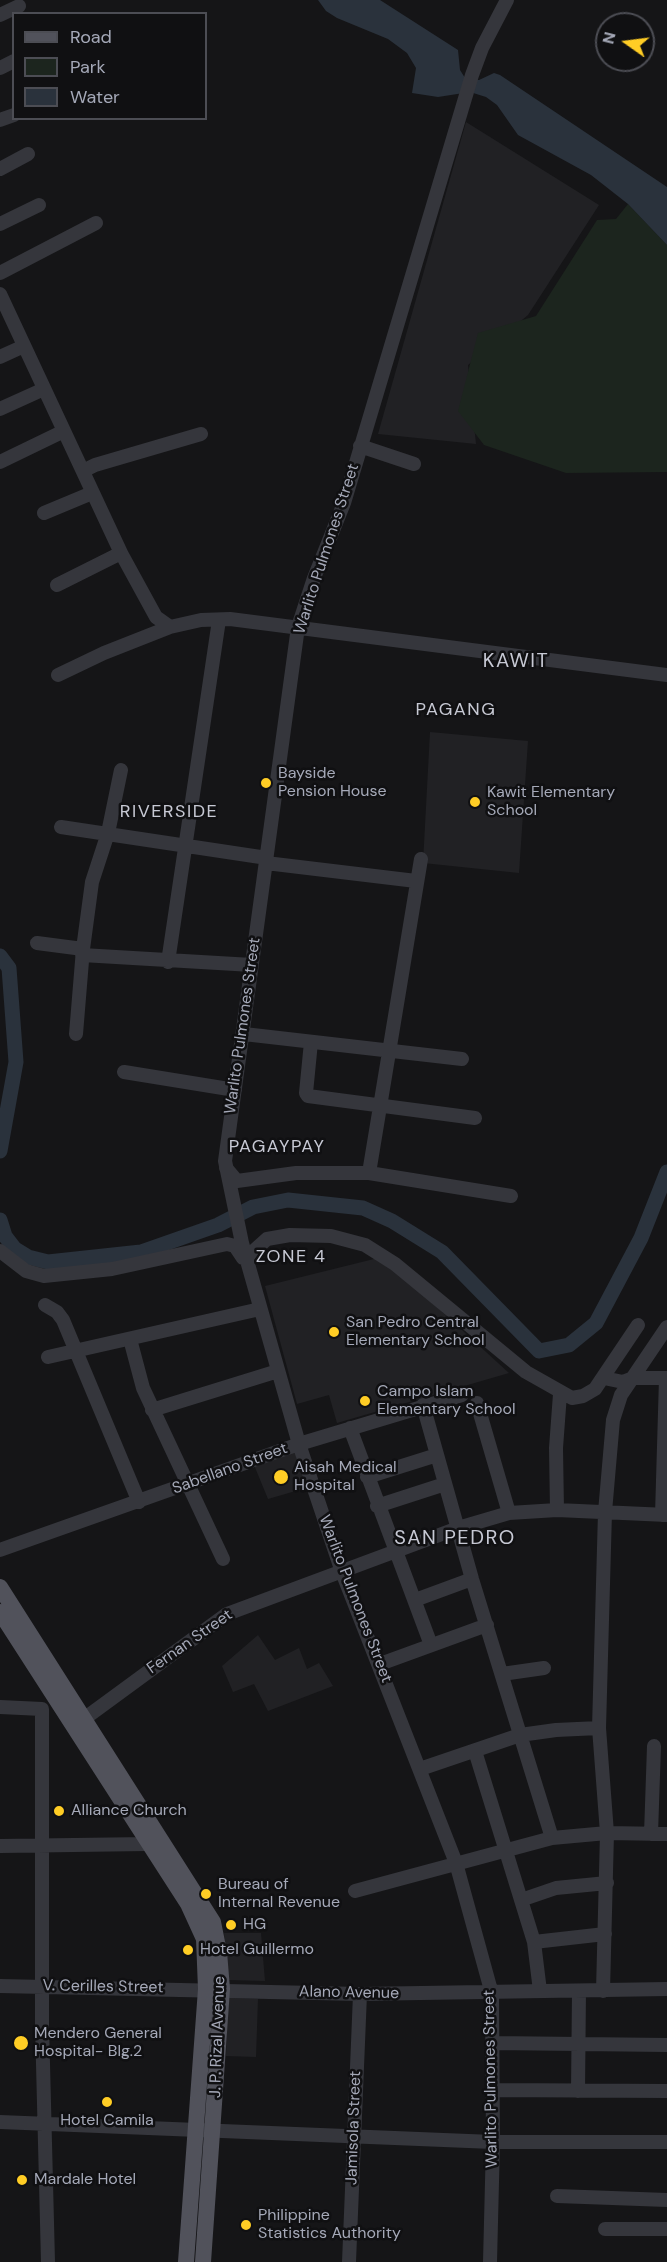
<!DOCTYPE html>
<html>
<head>
<meta charset="utf-8">
<style>
	body { margin:0 }
	#map { position:relative; width:667px; height:2262px; overflow:hidden; background:#151517; font-family:"DM Sans",sans-serif }
	canvas { display:block }
	.legend { position:absolute; left:12px; top:12px; width:195px; height:108px; box-sizing:border-box; background:#101012; border:2px solid #4c4d54; margin:0; padding:8px 10px; list-style:none; font-size:18px; color:#a5a9b8 }
	.legend li { display:flex; align-items:center; gap:12px; height:30px }
	.legend b { width:30px; border:2px solid #4c4d54 }
	.north { position:absolute; left:595px; top:12px; width:60px; height:60px; box-sizing:border-box; background:#101012; border:2px solid #4c4d54; border-radius:50%; rotate:284deg; font-size:16px; font-weight:700; line-height:24px; text-align:center; color:#a5a9b8 }
	.north::after { content:''; display:block; margin:auto; width:21px; height:27px; background:#ffcd25; clip-path:polygon(50% 0,100% 100%,50% 72%,0 100%) }
</style>
</head>
<body>
<div id="map">
<canvas width="667" height="2262"></canvas>
<ul class="legend">
<li><b style="height:8px;background:#51525b"></b>Road</li>
<li><b style="height:16px;background:#1c251e"></b>Park</li>
<li><b style="height:16px;background:#2a323c"></b>Water</li>
</ul>
<div class="north">N</div>
</div>
<script>
const context = document.querySelector('canvas').getContext('2d');
context.lineJoin = 'round';
function fill(path, color) {
  context.fillStyle = color;
  context.fill(path, 'evenodd');
}
function toPath(rows) {
  const path = new Path2D();
  for (const r of rows) {
    path.moveTo(r[0], r[1]);
    for (let i = 2; i < r.length; i += 2) path.lineTo(r[i], r[i + 1]);
  }
  return path;
}
function strokePath(path, color, width, dash) {
  context.strokeStyle = color;
  context.lineWidth = width;
  context.lineCap = dash ? 'butt' : 'round';
  context.setLineDash(dash || []);
  context.stroke(path);
}
function label(font, color, halo, rows, align = 'center') {
  context.font = font + ' "DM Sans",sans-serif';
  context.lineWidth = 5;
  context.setLineDash([]);
  context.textBaseline = 'middle';
  context.strokeStyle = halo;
  context.fillStyle = color;
  for (const [text, x, y, turn = 0] of rows) {
    context.save();
    context.translate(x, y);
    context.rotate((+turn || 0) * Math.PI / 180);
    context.textAlign = isNaN(turn) ? turn : align;
    if (halo) context.strokeText(text, 0, 0);
    context.fillText(text, 0, 0);
    context.restore();
  }
}
fill(toPath([
	[466,122,599,205,528,315,468,365,476,444,378,434],
	[430,732,528,741,519,873,423,863],
	[382,1257,509,1373,337,1423,329,1395,297,1404,265,1286],
	[295,1452,306,1488,268,1499,254,1465],
	[258,1635,275,1660,299,1648,307,1669,319,1663,333,1686,268,1711,254,1684,233,1692,222,1666],
	[224,1933,261,1933,265,1981,228,1980],
	[228,1998,258,1999,256,2057,226,2056]
]), '#212124');
fill(toPath([
	[628,204,667,245,667,472,566,473,484,445,458,411,478,333,536,316,597,220,616,219]
]), '#1c251e');
fill(toPath([
	[318,0,380,0,458,50,460,70,465,78,479,80,494,73,500,75,667,187,667,245,628,204,591,175,518,135,497,105,486,97,470,92,438,97,412,93,416,68,407,53,388,39,337,18,326,11]
]), '#2a323c');
strokePath(toPath([
	[0,956,9,968,16,1062,0,1151],
	[0,1220,5,1236,15,1249,28,1257,48,1262,141,1252,218,1225,253,1207,288,1200,363,1208,392,1221,442,1252,539,1351,569,1345,596,1323,641,1238,667,1172]
]), '#2a323c', 15);
strokePath(toPath([
	[0,15,19,6],
	[0,68,14,61],
	[0,120,14,115],
	[0,169,28,154],
	[0,224,39,205],
	[0,273,96,223],
	[0,294,121,553,156,617,170,627],
	[0,357,24,346],
	[0,409,44,389],
	[360,446,414,464],
	[0,462,64,431],
	[83,471,95,465,201,434],
	[44,513,92,493],
	[57,585,121,553],
	[58,675,104,653,170,627,201,620,230,619,667,675],
	[61,827,267,858],
	[266,863,416,881],
	[37,943,83,949],
	[82,955,252,965],
	[168,962,219,620],
	[76,1034,83,949,92,882,108,833,121,770],
	[244,1034,462,1059],
	[311,1042,306,1093,308,1096,475,1118],
	[124,1072,235,1090],
	[226,1168,237,1181,296,1173,369,1173,511,1196],
	[369,1173,421,859],
	[0,1251,26,1271,44,1276,112,1269,227,1244,235,1246,243,1258],
	[247,1257,267,1239,290,1235,331,1236,365,1245,395,1264,526,1372,572,1398,583,1396,595,1389,638,1325],
	[45,1305,57,1312,63,1320,139,1502],
	[130,1339,143,1388,223,1559],
	[48,1357,260,1309],
	[604,1378,623,1382,633,1378,667,1378],
	[477,1403,509,1513],
	[423,1405,472,1579,552,1838],
	[152,1410,278,1371],
	[350,1428,431,1645],
	[367,1477,437,1455],
	[377,1506,445,1484],
	[557,1510,556,1448,560,1394],
	[662,1515,666,1378],
	[0,1550,299,1444,462,1395],
	[415,1600,472,1579],
	[380,1664,487,1625],
	[502,1674,544,1668],
	[0,1707,42,1709],
	[42,1709,42,2024,48,2262],
	[77,1724,227,1614,458,1528,509,1513,557,1510,667,1515],
	[475,1751,534,1942,540,1991],
	[420,1769,520,1735,556,1730,599,1728],
	[651,1834,654,1746],
	[0,1846,148,1844,155,1839],
	[355,1891,552,1838,607,1833,667,1834],
	[521,1900,556,1888,607,1883],
	[534,1942,605,1934],
	[0,1986,360,1994,667,1989],
	[603,1991,607,1833,599,1728,605,1512,613,1420,621,1395,667,1327],
	[493,2043,667,2045],
	[493,2090,667,2091],
	[578,2091,579,1991],
	[0,2122,493,2142,667,2142],
	[557,2196,667,2200],
	[605,2229,667,2229],
	[349,2262,360,1994],
	[490,2262,493,2142,492,1994,456,1863,342,1572,299,1444,242,1243,225,1161,298,627,314,578,344,503,472,75,482,48,507,0]
]), '#35363c', 14);
strokePath(toPath([
	[0,1587,213,1922,219,1952,222,1989,203,2262],
	[0,1612,188,1904,204,1939,206,1989,186,2262]
]), '#51525b', 16);
for (const [x, y, r, color] of [
	[266,783,6,"#ffcd25"],
	[475,802,6,"#ffcd25"],
	[334,1332,6,"#ffcd25"],
	[365,1401,6,"#ffcd25"],
	[281,1477,8,"#ffcd25"],
	[59,1811,6,"#ffcd25"],
	[206,1894,6,"#ffcd25"],
	[231,1925,6,"#ffcd25"],
	[188,1950,6,"#ffcd25"],
	[21,2043,8,"#ffcd25"],
	[107,2102,6,"#ffcd25"],
	[22,2180,6,"#ffcd25"],
	[246,2225,6,"#ffcd25"]
]) {
  const dot = new Path2D();
  dot.arc(x, y, r, 0, 2 * Math.PI);
  context.fillStyle = color;
  context.fill(dot);
  strokePath(dot, '#101012', 2);
}
label('16px', '#a5a9b8', '#101012', [
	["Warlito Pulmones Street",327,549,-72],
	["Warlito Pulmones Street",243,1026,-82],
	["Sabellano Street",230,1469,-20],
	["Warlito Pulmones Street",355,1599,69],
	["Fernan Street",190,1642,-35],
	["V. Cerilles Street",103,1987,1],
	["Alano Avenue",349,1993,1],
	["J. P. Rizal Avenue",218,2037,-88],
	["Warlito Pulmones Street",491,2079,-91],
	["Jamisola Street",354,2128,-88]
]);
label('16px', '#a5a9b8', '#101012', [
	["Bayside",278,774],
	["Pension House",278,792],
	["Kawit Elementary",487,793],
	["School",487,811],
	["San Pedro Central",346,1323],
	["Elementary School",346,1341],
	["Campo Islam",377,1392],
	["Elementary School",377,1410],
	["Aisah Medical",294,1468],
	["Hospital",294,1486],
	["Alliance Church",71,1811],
	["Bureau of",218,1885],
	["Internal Revenue",218,1903],
	["HG",243,1925],
	["Hotel Guillermo",200,1950],
	["Mendero General",34,2034],
	["Hospital- Blg.2",34,2052],
	["Hotel Camila",107,2121,"center"],
	["Mardale Hotel",34,2180],
	["Philippine",258,2216],
	["Statistics Authority",258,2234]
], 'left');
context.letterSpacing = '1.5px';
label('18px', '#c7c9d4', '#101012', [
	["PAGANG",456,710],
	["RIVERSIDE",169,812],
	["PAGAYPAY",277,1147],
	["ZONE 4",291,1257]
]);
context.letterSpacing = '0px';
context.letterSpacing = '1.5px';
label('20px', '#c7c9d4', '#101012', [
	["KAWIT",516,662],
	["SAN PEDRO",455,1539]
]);
context.letterSpacing = '0px';
</script>
</body>
</html>
